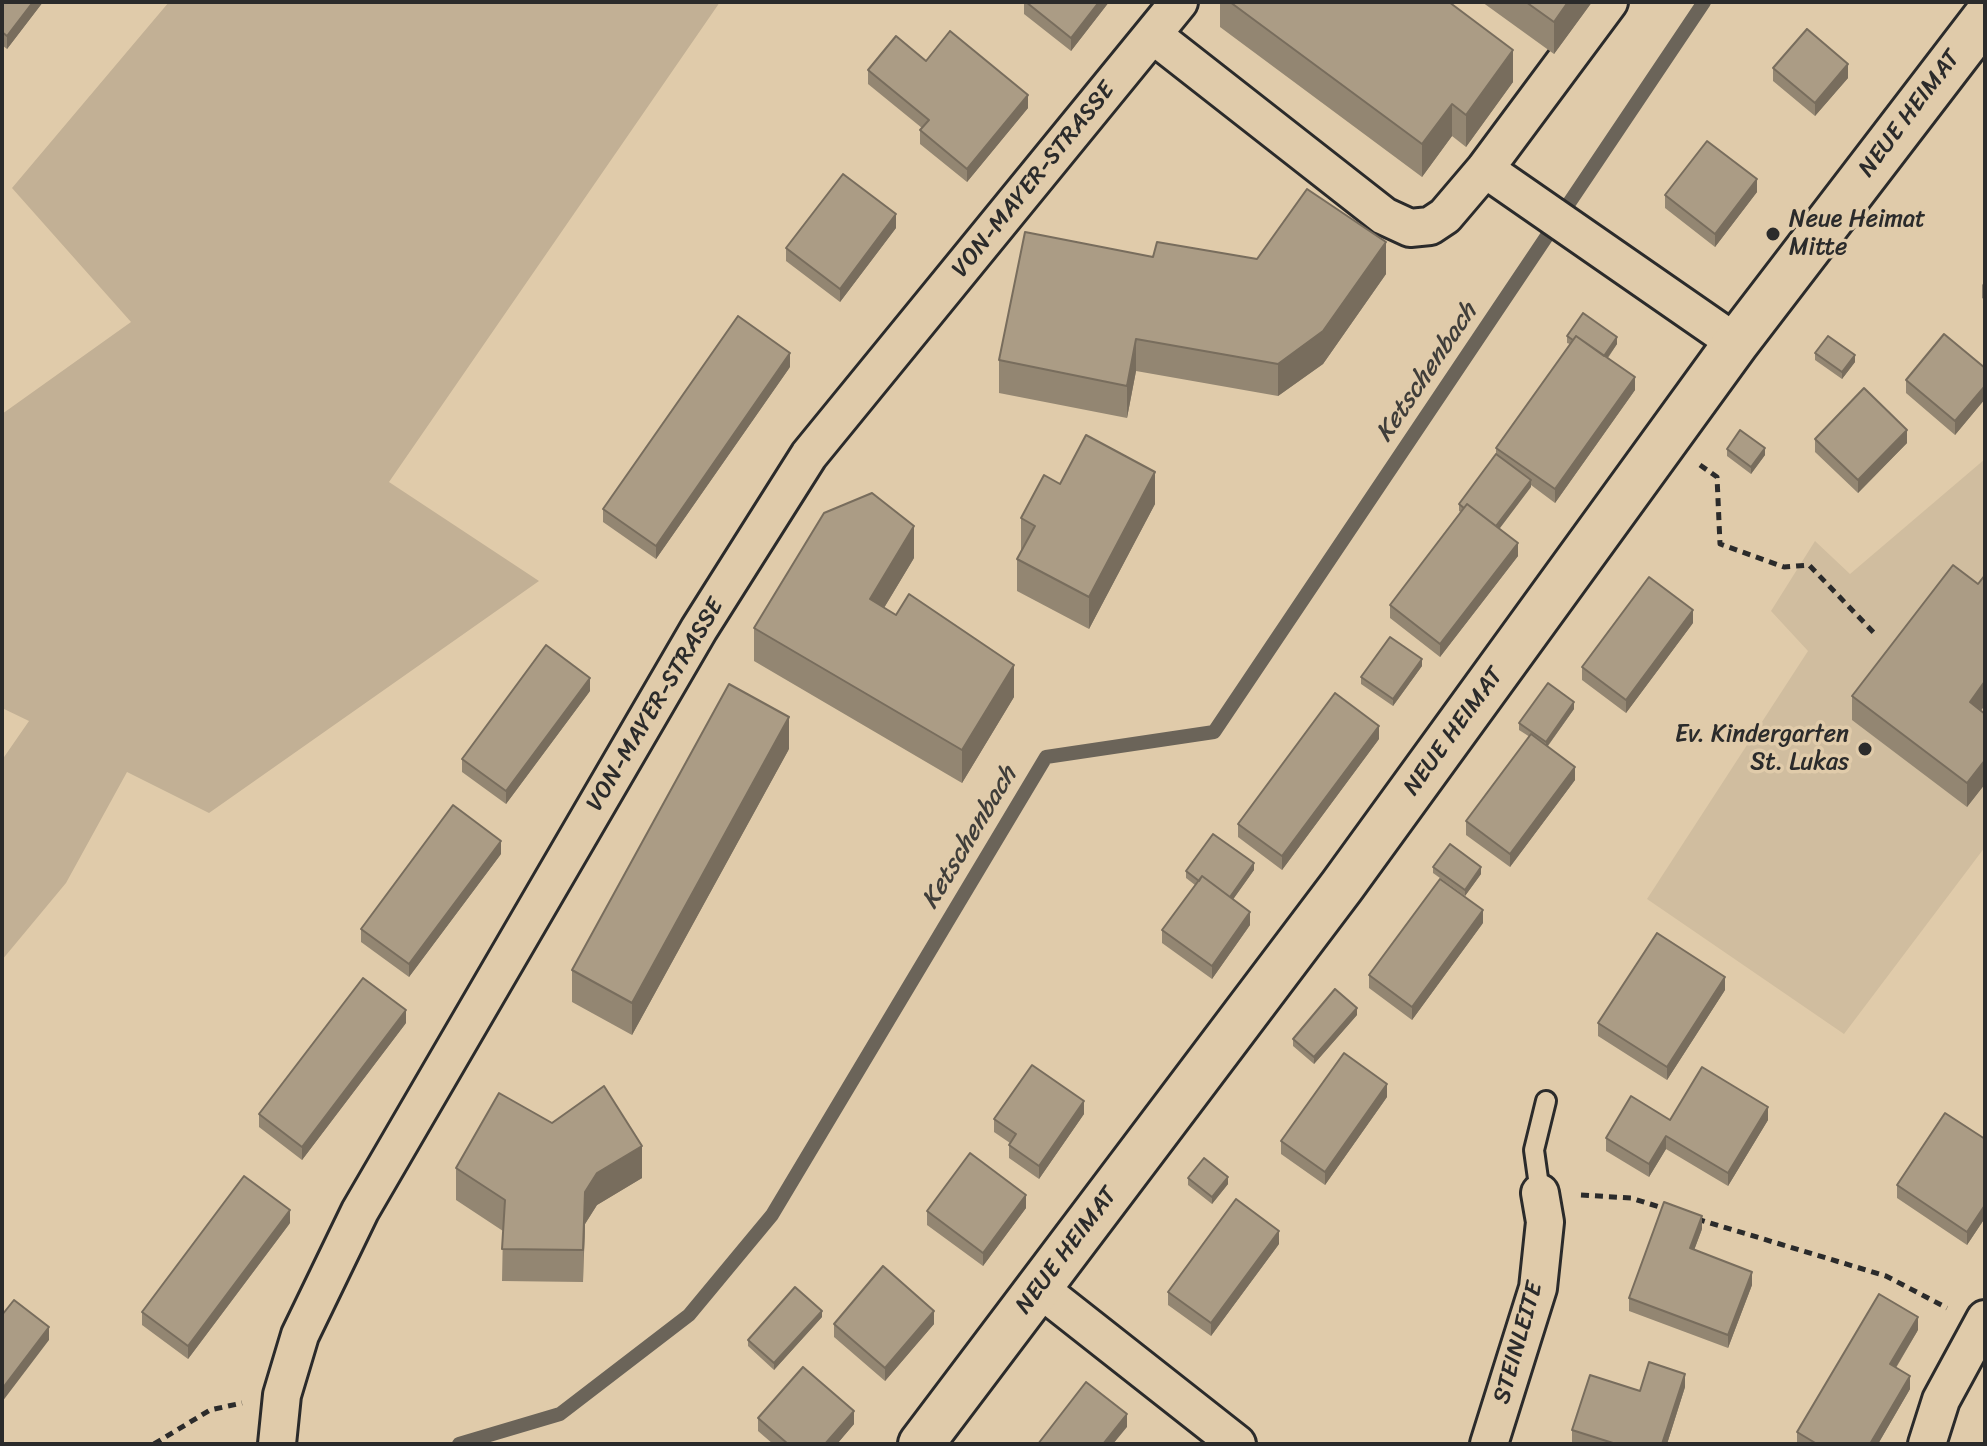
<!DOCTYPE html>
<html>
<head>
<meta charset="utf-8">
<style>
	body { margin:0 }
	#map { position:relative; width:1987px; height:1446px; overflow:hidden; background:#e0cbaa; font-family:Sriracha,sans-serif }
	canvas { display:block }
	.frame { position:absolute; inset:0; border:4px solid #2b2b2b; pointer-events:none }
</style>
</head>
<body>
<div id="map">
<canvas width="1987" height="1446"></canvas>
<div class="frame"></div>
</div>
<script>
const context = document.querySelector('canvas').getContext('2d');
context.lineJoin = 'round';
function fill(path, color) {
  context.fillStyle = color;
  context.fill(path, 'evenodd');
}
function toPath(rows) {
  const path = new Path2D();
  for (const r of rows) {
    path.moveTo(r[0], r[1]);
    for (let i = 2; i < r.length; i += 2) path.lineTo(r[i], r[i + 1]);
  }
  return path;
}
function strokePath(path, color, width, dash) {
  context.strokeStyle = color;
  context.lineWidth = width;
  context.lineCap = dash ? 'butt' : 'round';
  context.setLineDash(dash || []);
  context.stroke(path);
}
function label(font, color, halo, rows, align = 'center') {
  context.font = font + ' Sriracha,sans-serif';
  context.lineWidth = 7;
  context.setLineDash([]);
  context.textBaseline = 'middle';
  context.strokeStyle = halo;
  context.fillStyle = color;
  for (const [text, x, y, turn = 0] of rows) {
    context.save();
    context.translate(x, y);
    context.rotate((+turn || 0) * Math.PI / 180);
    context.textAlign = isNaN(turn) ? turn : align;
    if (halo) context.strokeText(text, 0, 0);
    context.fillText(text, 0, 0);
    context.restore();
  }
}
fill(toPath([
	[1985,459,1985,847,1844,1034,1647,899,1808,651,1771,611,1815,541,1850,574]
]), '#d0bd9f');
fill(toPath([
	[169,2,720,2,389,482,539,581,209,813,127,772,66,883,2,960,2,760,29,721,2,708,2,414,131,322,12,188]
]), '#c2b095');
strokePath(toPath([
	[459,1444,560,1414,689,1315,772,1215,1046,757,1214,732,1704,2]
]), '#6b6459', 14);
const service = toPath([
	[1540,1193,1534,1150,1546,1101]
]);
const minor = toPath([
	[1153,35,1384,216,1410,228,1430,226,1445,216,1485,169,1609,2],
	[1485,169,1736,343],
	[1039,1288,1237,1444],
	[277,1444,282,1395,300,1335,360,1211,699,629,809,455,1179,2],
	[1489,1444,1538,1288,1545,1222,1540,1193],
	[1927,1444,1941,1400,1985,1319]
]);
const tertiary = toPath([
	[921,1444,1342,886,1736,343,1985,18]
]);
strokePath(service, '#2b2b2b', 24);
strokePath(minor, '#2b2b2b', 42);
strokePath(tertiary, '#2b2b2b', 50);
strokePath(toPath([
	[1700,465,1717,477,1720,544,1784,567,1809,565,1877,636],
	[1581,1195,1631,1198,1669,1210],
	[1697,1219,1886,1276,1947,1308],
	[154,1444,210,1410,242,1403]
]), '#2b2b2b', 5, [8, 6]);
strokePath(service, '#e0cbaa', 18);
strokePath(minor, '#e0cbaa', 36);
strokePath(tertiary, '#e0cbaa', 44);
fill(toPath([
	[2,2,43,2,7,49,2,45],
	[1024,2,1109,2,1071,51,1024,14],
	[1220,2,1449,2,1513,82,1466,147,1452,136,1422,177,1220,27],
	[1482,2,1592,2,1554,54],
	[1773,68,1848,78,1815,116,1773,81],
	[868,70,1028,108,967,182,920,144,920,130,922,128,868,84],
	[1757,192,1715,247,1665,208,1665,195],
	[896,228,840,302,786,261,786,248],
	[1153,257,1257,259,1386,274,1323,364,1278,396,1136,371,1127,418,999,393,999,360],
	[1985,281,1985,300,1982,298,1982,285],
	[1567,336,1617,344,1608,358,1635,390,1555,503,1531,485,1499,528,1518,556,1440,657,1390,618,1390,605,1461,512,1459,511,1459,504,1496,454,1496,448,1570,344,1567,343],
	[1815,353,1855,362,1842,379,1815,360],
	[790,367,656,559,603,522,603,509],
	[1985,368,1985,399,1955,435,1906,393,1906,380],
	[1815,439,1907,443,1858,493,1815,452],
	[1727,449,1765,455,1751,474,1727,456],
	[1060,484,1155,504,1089,629,1017,591,1017,559,1021,551,1021,518],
	[914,558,884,608,1014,697,962,783,754,661,754,628],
	[1693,623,1626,713,1582,680,1582,667],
	[1422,666,1393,706,1361,684,1361,677],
	[590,691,506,804,462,772,462,759],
	[1852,696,1981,711,1985,714,1985,784,1967,807,1852,720],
	[1574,709,1548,746,1575,780,1510,867,1466,835,1466,821,1530,737,1519,730,1519,723],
	[1379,739,1282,870,1238,837,1238,824],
	[789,749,632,1035,572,1002,572,970],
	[501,854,409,977,361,942,361,929],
	[1433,867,1481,874,1465,896,1433,873],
	[1254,870,1233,899,1250,925,1212,979,1162,943,1162,930,1195,885,1186,878,1186,871],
	[1483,923,1412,1020,1369,988,1369,975],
	[1725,990,1667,1080,1598,1036,1598,1023],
	[1357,1015,1314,1064,1293,1046,1293,1039],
	[406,1023,302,1160,259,1127,259,1114],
	[1387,1097,1325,1185,1281,1154,1281,1141],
	[1084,1114,1039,1179,1009,1158,1009,1145,1010,1143,994,1132,994,1119],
	[1670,1120,1768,1120,1728,1186,1666,1149,1649,1177,1606,1151,1606,1138],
	[552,1123,642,1178,597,1205,585,1224,583,1282,502,1281,503,1231,456,1200,456,1168],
	[1985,1139,1985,1218,1967,1245,1897,1198,1897,1185],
	[1188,1178,1228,1184,1212,1204,1188,1185],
	[1026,1208,983,1266,927,1225,927,1211],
	[290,1223,188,1359,142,1325,142,1312],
	[1702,1229,1694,1250,1752,1285,1728,1348,1629,1311,1629,1298],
	[1279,1244,1211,1336,1168,1305,1168,1292],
	[822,1317,774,1370,748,1346,748,1340],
	[834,1324,934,1324,885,1381,834,1337],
	[1918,1330,1896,1368,1910,1389,1878,1444,1797,1444,1797,1432],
	[1685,1387,1667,1444,1576,1444,1572,1443,1572,1430,1640,1391],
	[758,1418,854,1424,837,1444,773,1444,758,1431]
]), '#938672');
fill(toPath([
	[33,2,43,2,7,49,7,36],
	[1099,2,1109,2,1071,51,1071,38],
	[1568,2,1592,2,1554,54,1554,22],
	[1513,50,1513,82,1466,147,1466,115],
	[1848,64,1848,78,1815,116,1815,103],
	[1028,95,1028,108,967,182,967,169],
	[1452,104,1452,136,1422,177,1422,144],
	[1757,179,1757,192,1715,247,1715,234],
	[896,214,896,228,840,302,840,289],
	[1386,242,1386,274,1323,364,1278,396,1278,364],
	[1617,337,1617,344,1601,367,1601,361],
	[1136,339,1136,371,1127,418,1127,386],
	[790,353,790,367,656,559,656,546],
	[1855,355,1855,362,1842,379,1842,372],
	[1635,377,1635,390,1555,503,1555,489],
	[1985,386,1985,399,1955,435,1955,421],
	[1907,430,1907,443,1858,493,1858,480],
	[1765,448,1765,455,1751,474,1751,467],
	[1155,472,1155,504,1089,629,1089,597],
	[1531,480,1531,487,1494,536,1494,530],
	[914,526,914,558,870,631,870,599],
	[1518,543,1518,556,1440,657,1440,644],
	[1693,610,1693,623,1626,713,1626,700],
	[1422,659,1422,666,1393,706,1393,699],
	[1014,665,1014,697,962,783,962,750],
	[590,678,590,691,506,804,506,791],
	[1985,681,1985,705,1970,726,1970,702],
	[1574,702,1574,709,1546,748,1546,742],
	[789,717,789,749,632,1035,632,1003],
	[1379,726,1379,739,1282,870,1282,856],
	[1985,760,1985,784,1967,807,1967,783],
	[1575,767,1575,780,1510,867,1510,854],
	[501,841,501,854,409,977,409,964],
	[1254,863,1254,870,1227,908,1227,901],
	[1481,867,1481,874,1465,896,1465,890],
	[1483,910,1483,923,1412,1020,1412,1007],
	[1250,912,1250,925,1212,979,1212,966],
	[1725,977,1725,990,1667,1080,1667,1067],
	[1357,1008,1357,1015,1314,1064,1314,1057],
	[406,1010,406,1023,302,1160,302,1147],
	[1387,1084,1387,1097,1325,1185,1325,1172],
	[1084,1101,1084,1114,1039,1179,1039,1166],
	[1768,1107,1768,1120,1728,1186,1728,1173],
	[1666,1136,1666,1149,1649,1177,1649,1164],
	[642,1146,642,1178,597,1205,585,1224,583,1282,585,1192,597,1173],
	[1228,1177,1228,1184,1212,1204,1212,1197],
	[1026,1195,1026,1208,983,1266,983,1253],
	[1985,1205,1985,1218,1967,1245,1967,1232],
	[290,1210,290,1223,188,1359,188,1346],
	[1702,1216,1702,1229,1690,1261,1690,1248],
	[1279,1231,1279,1244,1211,1336,1211,1323],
	[1752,1272,1752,1285,1728,1348,1728,1335],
	[822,1311,822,1317,774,1370,774,1363],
	[934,1311,934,1324,885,1381,885,1368],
	[1918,1317,1918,1330,1890,1377,1890,1364],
	[49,1327,49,1340,2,1402,2,1389],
	[1685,1374,1685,1387,1667,1444,1662,1444],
	[1910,1376,1910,1389,1878,1444,1870,1444],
	[854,1411,854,1424,837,1444,825,1444],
	[1127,1414,1127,1427,1113,1444,1103,1444]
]), '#786d5d');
const building = toPath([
	[2,2,33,2,7,36,2,32,2,2],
	[1026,2,1099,2,1071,38,1026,2],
	[1230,2,1449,2,1513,50,1466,115,1452,104,1422,144,1230,2],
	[1526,2,1568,2,1554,22,1526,2],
	[1807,29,1848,64,1815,103,1773,68,1807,29],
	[950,31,1028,95,967,169,920,130,929,120,868,70,896,36,926,61,950,31],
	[1707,141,1757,179,1715,234,1665,195,1707,141],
	[843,174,896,214,840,289,786,248,843,174],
	[1307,189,1386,242,1323,331,1278,364,1136,339,1127,386,999,360,1025,232,1153,257,1157,242,1257,259,1307,189],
	[1583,313,1617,337,1604,356,1576,336,1573,340,1567,336,1583,313],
	[738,316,790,353,656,546,603,509,738,316],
	[1944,334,1985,368,1985,386,1955,421,1906,380,1944,334],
	[1576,336,1635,377,1555,489,1496,448,1576,336],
	[1828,336,1855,355,1842,372,1815,353,1828,336],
	[1864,388,1907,430,1858,480,1815,439,1864,388],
	[1740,430,1765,448,1751,467,1727,449,1740,430],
	[1086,435,1155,472,1089,597,1017,559,1035,526,1021,518,1044,475,1060,484,1086,435],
	[1496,454,1531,480,1496,526,1467,504,1464,508,1459,504,1496,454],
	[872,493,914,526,870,599,896,615,909,594,1014,665,962,750,754,628,824,513,872,493],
	[1467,504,1518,543,1440,644,1390,605,1467,504],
	[1953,565,1978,584,1985,575,1985,681,1970,702,1985,714,1985,760,1967,783,1852,696,1953,565],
	[1649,577,1693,610,1626,700,1582,667,1649,577],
	[1390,637,1422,659,1393,699,1361,677,1390,637],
	[546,645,590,678,506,791,462,759,546,645],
	[1548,683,1574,702,1546,742,1519,723,1548,683],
	[729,684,789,717,632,1003,572,970,729,684],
	[1335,693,1379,726,1282,856,1238,824,1335,693],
	[1531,734,1575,767,1510,854,1466,821,1531,734],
	[453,805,501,841,409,964,361,929,453,805],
	[1213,834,1254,863,1230,897,1202,876,1199,881,1186,871,1213,834],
	[1450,844,1481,867,1465,890,1433,867,1450,844],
	[1202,876,1250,912,1212,966,1162,930,1202,876],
	[1440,879,1483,910,1412,1007,1369,975,1440,879],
	[1657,933,1725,977,1667,1067,1598,1023,1657,933],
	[363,978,406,1010,302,1147,259,1114,363,978],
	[1335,989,1357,1008,1314,1057,1293,1039,1335,989],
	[1344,1053,1387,1084,1325,1172,1281,1141,1344,1053],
	[1032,1065,1084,1101,1039,1166,1009,1145,1016,1134,994,1119,1032,1065],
	[1702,1067,1768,1107,1728,1173,1666,1136,1649,1164,1606,1138,1631,1096,1670,1120,1702,1067],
	[604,1086,642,1146,597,1173,585,1192,583,1250,502,1249,505,1200,456,1168,499,1093,552,1123,604,1086],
	[1945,1113,1985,1139,1985,1205,1967,1232,1897,1185,1945,1113],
	[970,1153,1026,1195,983,1253,927,1211,970,1153],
	[1204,1158,1228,1177,1212,1197,1188,1178,1204,1158],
	[244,1176,290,1210,188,1346,142,1312,244,1176],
	[1236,1199,1279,1231,1211,1323,1168,1292,1236,1199],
	[1664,1202,1702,1216,1690,1248,1752,1272,1728,1335,1629,1298,1664,1202],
	[883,1266,934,1311,885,1368,834,1324,883,1266],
	[795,1287,822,1311,774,1363,748,1340,795,1287],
	[1879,1294,1918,1317,1890,1364,1910,1376,1870,1444,1817,1444,1797,1432,1879,1294],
	[14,1300,49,1327,2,1389,2,1315,14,1300],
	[1649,1362,1685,1374,1662,1444,1616,1444,1572,1430,1590,1375,1640,1391,1649,1362],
	[803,1367,854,1411,825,1444,788,1444,758,1418,803,1367],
	[1086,1382,1127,1414,1103,1444,1038,1444,1086,1382]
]);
fill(building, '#ab9c85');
strokePath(building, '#786d5d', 2);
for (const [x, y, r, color] of [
	[1773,234,8,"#2b2b2b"],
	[1865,749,8,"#2b2b2b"]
]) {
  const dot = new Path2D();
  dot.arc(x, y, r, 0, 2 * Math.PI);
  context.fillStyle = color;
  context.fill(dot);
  strokePath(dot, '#e0cbaa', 3);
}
label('24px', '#2b2b2b', '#e0cbaa', [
	["NEUE HEIMAT",1910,114,-53],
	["VON-MAYER-STRASSE",1034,180,-51],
	["VON-MAYER-STRASSE",656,705,-59],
	["NEUE HEIMAT",1454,732,-54],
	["NEUE HEIMAT",1067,1251,-53],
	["STEINLEITE",1519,1343,-74]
]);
label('24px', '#2b2b2b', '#e0cbaa', [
	["Neue Heimat",1789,220],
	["Mitte",1789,248],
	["Ev. Kindergarten",1849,735,"right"],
	["St. Lukas",1849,763,"right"]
], 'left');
label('italic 26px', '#403e3a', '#e0cbaa', [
	["Ketschenbach",1427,373,-56],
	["Ketschenbach",970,838,-59]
]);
</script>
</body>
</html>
